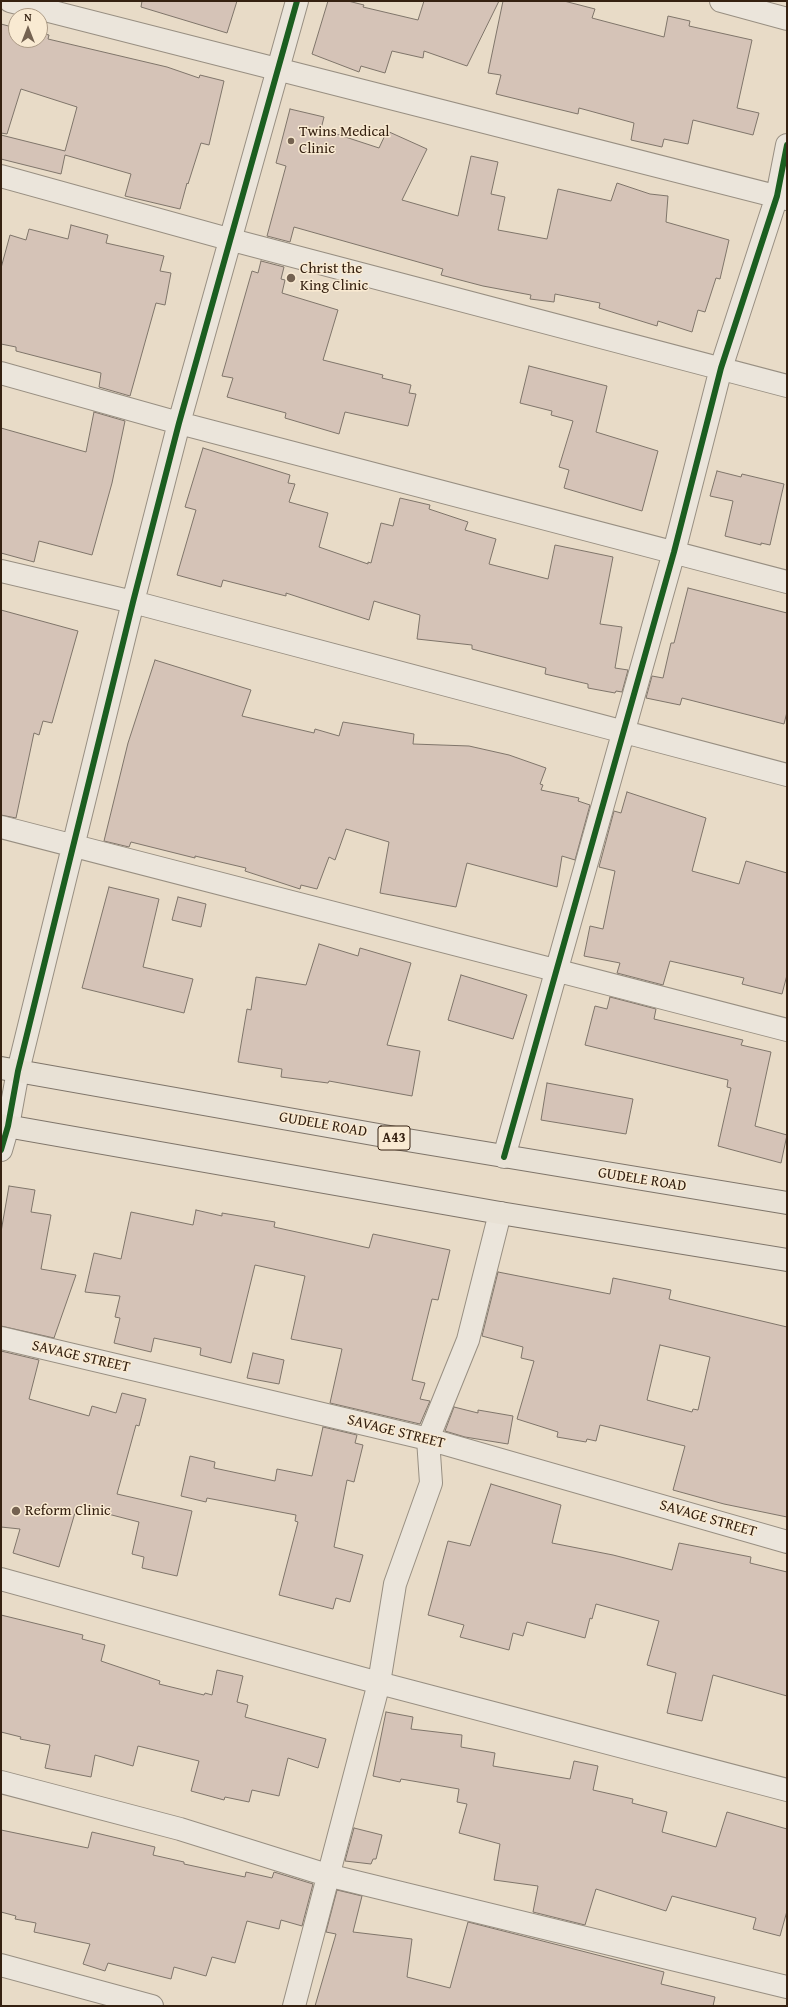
<!DOCTYPE html>
<html>
<head>
<meta charset="utf-8">
<style>
	body { margin:0 }
	#map { position:relative; width:788px; height:2007px; overflow:hidden; background:#e8dbc7; font-family:"Gentium Book Plus",serif }
	canvas { display:block }
	.frame { position:absolute; inset:0; border:2px solid #352111; pointer-events:none }
	.north { position:absolute; left:8px; top:8px; width:40px; height:40px; box-sizing:border-box; background:#f9ead2; border:1px solid #ab9a85; border-radius:50%; rotate:0deg; font-size:11px; font-weight:700; line-height:16px; text-align:center; color:#352111 }
	.north::after { content:''; display:block; margin:auto; width:14px; height:18px; background:#746251; clip-path:polygon(50% 0,100% 100%,50% 72%,0 100%) }
</style>
</head>
<body>
<div id="map">
<canvas width="788" height="2007"></canvas>
<div class="frame"></div>
<div class="north">N</div>
</div>
<script>
const context = document.querySelector('canvas').getContext('2d');
context.lineJoin = 'round';
function fill(path, color) {
  context.fillStyle = color;
  context.fill(path, 'evenodd');
}
function toPath(rows) {
  const path = new Path2D();
  for (const r of rows) {
    path.moveTo(r[0], r[1]);
    for (let i = 2; i < r.length; i += 2) path.lineTo(r[i], r[i + 1]);
  }
  return path;
}
function strokePath(path, color, width, dash) {
  context.strokeStyle = color;
  context.lineWidth = width;
  context.lineCap = dash ? 'butt' : 'round';
  context.setLineDash(dash || []);
  context.stroke(path);
}
function label(font, color, halo, rows, align = 'center') {
  context.font = font + ' "Gentium Book Plus",serif';
  context.lineWidth = 3;
  context.setLineDash([]);
  context.textBaseline = 'middle';
  context.strokeStyle = halo;
  context.fillStyle = color;
  for (const [text, x, y, turn = 0] of rows) {
    context.save();
    context.translate(x, y);
    context.rotate((+turn || 0) * Math.PI / 180);
    context.textAlign = isNaN(turn) ? turn : align;
    if (halo) context.strokeText(text, 0, 0);
    context.fillText(text, 0, 0);
    context.restore();
  }
}
const building = toPath([
	[142,1,237,1,227,33,141,7,142,1],
	[328,1,348,1,364,5,363,7,418,20,424,1,499,1,467,66,424,51,423,58,392,51,385,73,361,66,359,72,312,54,328,1],
	[503,1,564,1,595,9,592,18,664,37,668,16,690,21,689,26,752,40,737,108,759,113,753,135,693,120,688,144,664,139,662,147,631,140,634,123,579,108,578,114,496,94,501,75,488,73,503,1],
	[1,24,16,28,16,40,40,40,40,33,49,35,48,39,167,67,199,78,200,75,224,81,209,145,201,143,188,184,187,183,180,209,125,196,131,174,65,155,61,174,1,159,1,135,65,151,77,107,21,89,7,134,1,133,1,24],
	[290,109,324,117,321,129,379,148,387,131,427,149,402,200,458,216,471,156,498,162,491,194,505,197,498,230,547,239,558,189,611,201,617,183,650,194,668,196,666,222,729,240,720,279,716,278,705,312,698,310,692,332,658,321,657,326,599,308,600,303,555,294,554,302,530,299,531,295,483,286,441,275,443,269,294,227,290,242,267,236,286,166,276,163,290,109],
	[71,225,108,235,106,243,164,256,160,271,171,273,165,305,156,303,130,396,99,387,101,373,16,351,16,347,1,344,1,268,10,235,26,240,29,229,68,239,71,225],
	[261,261,284,267,281,279,285,280,282,293,338,310,323,360,383,375,382,378,411,385,409,393,416,394,408,426,345,412,339,434,285,418,286,413,227,397,233,378,222,376,252,271,258,273,261,261],
	[529,366,607,386,596,432,658,451,642,511,564,488,569,470,559,467,573,421,551,415,552,411,520,403,529,366],
	[94,412,125,421,112,483,92,555,39,541,34,562,1,553,1,428,86,452,94,412],
	[203,448,290,475,288,483,295,484,289,502,328,513,319,547,368,564,368,562,371,563,381,523,393,526,400,498,430,505,429,509,468,522,465,530,496,539,489,564,548,579,555,545,613,557,600,624,622,627,615,668,628,670,622,692,616,691,615,693,588,688,588,684,545,674,546,668,472,649,472,645,417,639,420,615,374,601,369,620,286,593,286,596,223,580,221,587,177,575,196,510,185,507,203,448],
	[717,471,741,477,742,474,784,484,770,545,761,543,761,545,725,536,733,501,710,496,717,471],
	[688,588,787,613,787,712,784,724,682,698,680,705,646,698,652,676,663,678,671,643,674,643,688,588],
	[1,610,78,631,52,723,43,721,39,735,34,733,16,818,1,815,1,610],
	[155,660,251,690,242,716,314,733,315,729,339,736,343,722,414,734,413,744,469,746,509,755,546,768,540,784,543,785,541,790,579,798,578,801,590,805,575,860,562,856,557,887,467,863,456,907,380,893,389,842,346,829,335,860,329,857,317,889,301,885,300,889,245,871,246,868,195,856,195,858,131,842,129,847,104,841,128,743,155,660],
	[627,792,706,818,692,871,739,884,746,861,787,873,787,975,782,994,742,984,744,978,670,961,663,985,617,973,620,963,584,956,590,926,603,929,615,871,599,867,614,811,621,813,627,792],
	[109,887,159,899,143,967,193,979,184,1013,82,988,109,887],
	[178,897,206,904,201,927,172,920,178,897],
	[319,944,358,956,360,948,411,963,387,1045,420,1051,412,1096,329,1081,328,1083,281,1077,282,1069,238,1062,247,1009,251,1010,256,977,306,985,319,944],
	[461,975,527,995,513,1039,448,1020,461,975],
	[610,997,656,1009,654,1019,743,1040,741,1045,771,1052,755,1126,787,1135,781,1163,718,1146,731,1088,727,1087,728,1080,585,1045,595,1006,607,1009,610,997],
	[547,1083,633,1099,626,1134,541,1120,547,1083],
	[9,1186,35,1190,31,1212,51,1215,41,1269,76,1275,54,1338,1,1326,1,1232,9,1186],
	[196,1210,222,1216,222,1213,275,1222,274,1227,369,1248,373,1234,450,1250,438,1300,432,1299,412,1380,425,1383,420,1399,430,1401,420,1424,330,1403,342,1349,291,1339,305,1276,255,1265,231,1363,200,1355,201,1348,154,1338,151,1352,114,1343,120,1318,115,1317,120,1296,85,1292,94,1253,121,1259,131,1212,193,1225,196,1210],
	[498,1272,610,1294,613,1278,671,1290,669,1299,787,1327,787,1517,724,1504,673,1490,685,1446,600,1425,596,1441,587,1439,586,1442,557,1437,558,1432,517,1419,534,1361,521,1358,523,1347,482,1336,498,1272],
	[660,1345,710,1357,698,1410,693,1409,692,1412,647,1400,660,1345],
	[1,1351,39,1360,29,1399,89,1416,92,1406,116,1413,122,1393,146,1399,139,1426,136,1425,117,1494,192,1511,177,1576,142,1568,144,1557,132,1554,139,1522,77,1506,59,1567,13,1553,20,1529,1,1527,1,1351],
	[253,1353,284,1360,279,1384,247,1378,253,1353],
	[454,1407,478,1413,478,1410,513,1416,508,1444,465,1437,445,1431,454,1407],
	[323,1427,357,1435,355,1443,363,1445,354,1482,347,1480,334,1547,363,1555,350,1602,336,1598,333,1609,279,1595,298,1522,295,1521,296,1515,207,1498,206,1502,181,1496,190,1456,215,1462,214,1468,275,1481,277,1469,312,1476,323,1427],
	[491,1484,561,1505,552,1543,613,1555,672,1570,679,1543,751,1557,750,1563,787,1572,787,1696,713,1675,702,1721,667,1713,676,1673,647,1665,659,1621,596,1604,592,1619,590,1618,585,1638,527,1622,523,1636,513,1633,509,1650,460,1637,464,1625,428,1615,448,1541,470,1546,491,1484],
	[1,1615,83,1635,82,1639,105,1645,101,1661,160,1681,159,1684,204,1695,205,1693,212,1695,217,1670,243,1676,237,1702,248,1705,245,1717,326,1739,318,1768,288,1758,279,1796,252,1790,249,1802,225,1797,224,1800,191,1791,199,1761,138,1746,133,1766,95,1755,91,1777,45,1768,50,1745,20,1739,21,1737,1,1732,1,1615],
	[386,1712,413,1717,411,1729,462,1735,461,1747,495,1753,493,1766,570,1779,574,1761,598,1766,593,1790,633,1799,632,1803,667,1812,662,1832,716,1847,727,1812,787,1829,787,1911,780,1936,753,1929,756,1918,672,1896,666,1911,596,1889,585,1925,533,1912,538,1886,494,1880,500,1844,459,1833,467,1804,457,1802,459,1789,401,1779,400,1782,373,1776,386,1712],
	[354,1828,382,1835,376,1859,373,1859,371,1864,345,1861,354,1828],
	[1,1830,88,1848,92,1832,155,1847,153,1855,184,1862,184,1864,245,1877,246,1872,272,1878,274,1872,313,1884,302,1926,281,1920,279,1929,247,1921,235,1963,212,1957,206,1976,174,1967,171,1979,108,1963,105,1971,83,1964,90,1944,34,1932,36,1923,15,1919,16,1916,1,1912,1,1830],
	[337,1890,362,1896,353,1932,412,1939,407,1977,450,1988,468,1922,664,1972,661,1984,715,1997,713,2006,315,2006,336,1934,326,1932,337,1890]
]);
fill(building, '#d5c3b7');
strokePath(building, '#7f756a', 1);
const minor = toPath([
	[10,1,787,199],
	[721,1,787,19],
	[1,176,232,240,787,386],
	[1,373,179,423,787,582],
	[1,571,133,602,787,775],
	[1,827,787,1030],
	[1,1150,8,1126,18,1071,133,602,179,423,297,1],
	[504,1157,674,552,721,368,777,196,787,145],
	[1,1338,428,1439,787,1542],
	[1,1579,379,1683,787,1790],
	[1,1782,180,1829,327,1875,787,1987],
	[1,1965,152,2006],
	[294,2006,379,1683,395,1584,431,1483,428,1439,468,1340,500,1213]
]);
const trunk = toPath([
	[1,1068,401,1139,787,1203],
	[1,1125,500,1213,787,1260]
]);
strokePath(minor, '#988f82', 24);
strokePath(trunk, '#7f756a', 24);
strokePath(minor, '#ebe5db', 22);
strokePath(trunk, '#e8e1d5', 22);
strokePath(toPath([
	[1,1150,8,1126,18,1071,133,602,179,423,297,1],
	[504,1157,674,552,721,368,777,196,787,145]
]), '#1b5e20', 6);
for (const [x, y, r, color] of [
	[291,141,4,"#746251"],
	[291,278,5,"#746251"],
	[16,1511,5,"#746251"]
]) {
  const dot = new Path2D();
  dot.arc(x, y, r, 0, 2 * Math.PI);
  context.fillStyle = color;
  context.fill(dot);
  strokePath(dot, '#f9ead2', 1.5);
}
for (const [x, y, w] of [
	[394,1138,32]
]) {
  const box = new Path2D();
  box.roundRect(x - w / 2, y - 12, w, 24, 3);
  context.fillStyle = '#f9ead2';
  context.fill(box);
  strokePath(box, '#352111', 1);
}
label('bold 14px', '#352111', null, [
	["A43",394,1138]
]);
label('15px', '#352111', '#f9ead2', [
	["Twins Medical",299,132],
	["Clinic",299,149],
	["Christ the",300,269],
	["King Clinic",300,286],
	["Reform Clinic",25,1511]
], 'left');
label('15px', '#352111', '#f9ead2', [
	["GUDELE ROAD",323,1125,10],
	["GUDELE ROAD",642,1180,9],
	["SAVAGE STREET",81,1357,13],
	["SAVAGE STREET",396,1432,14],
	["SAVAGE STREET",708,1519,16]
]);
</script>
</body>
</html>
